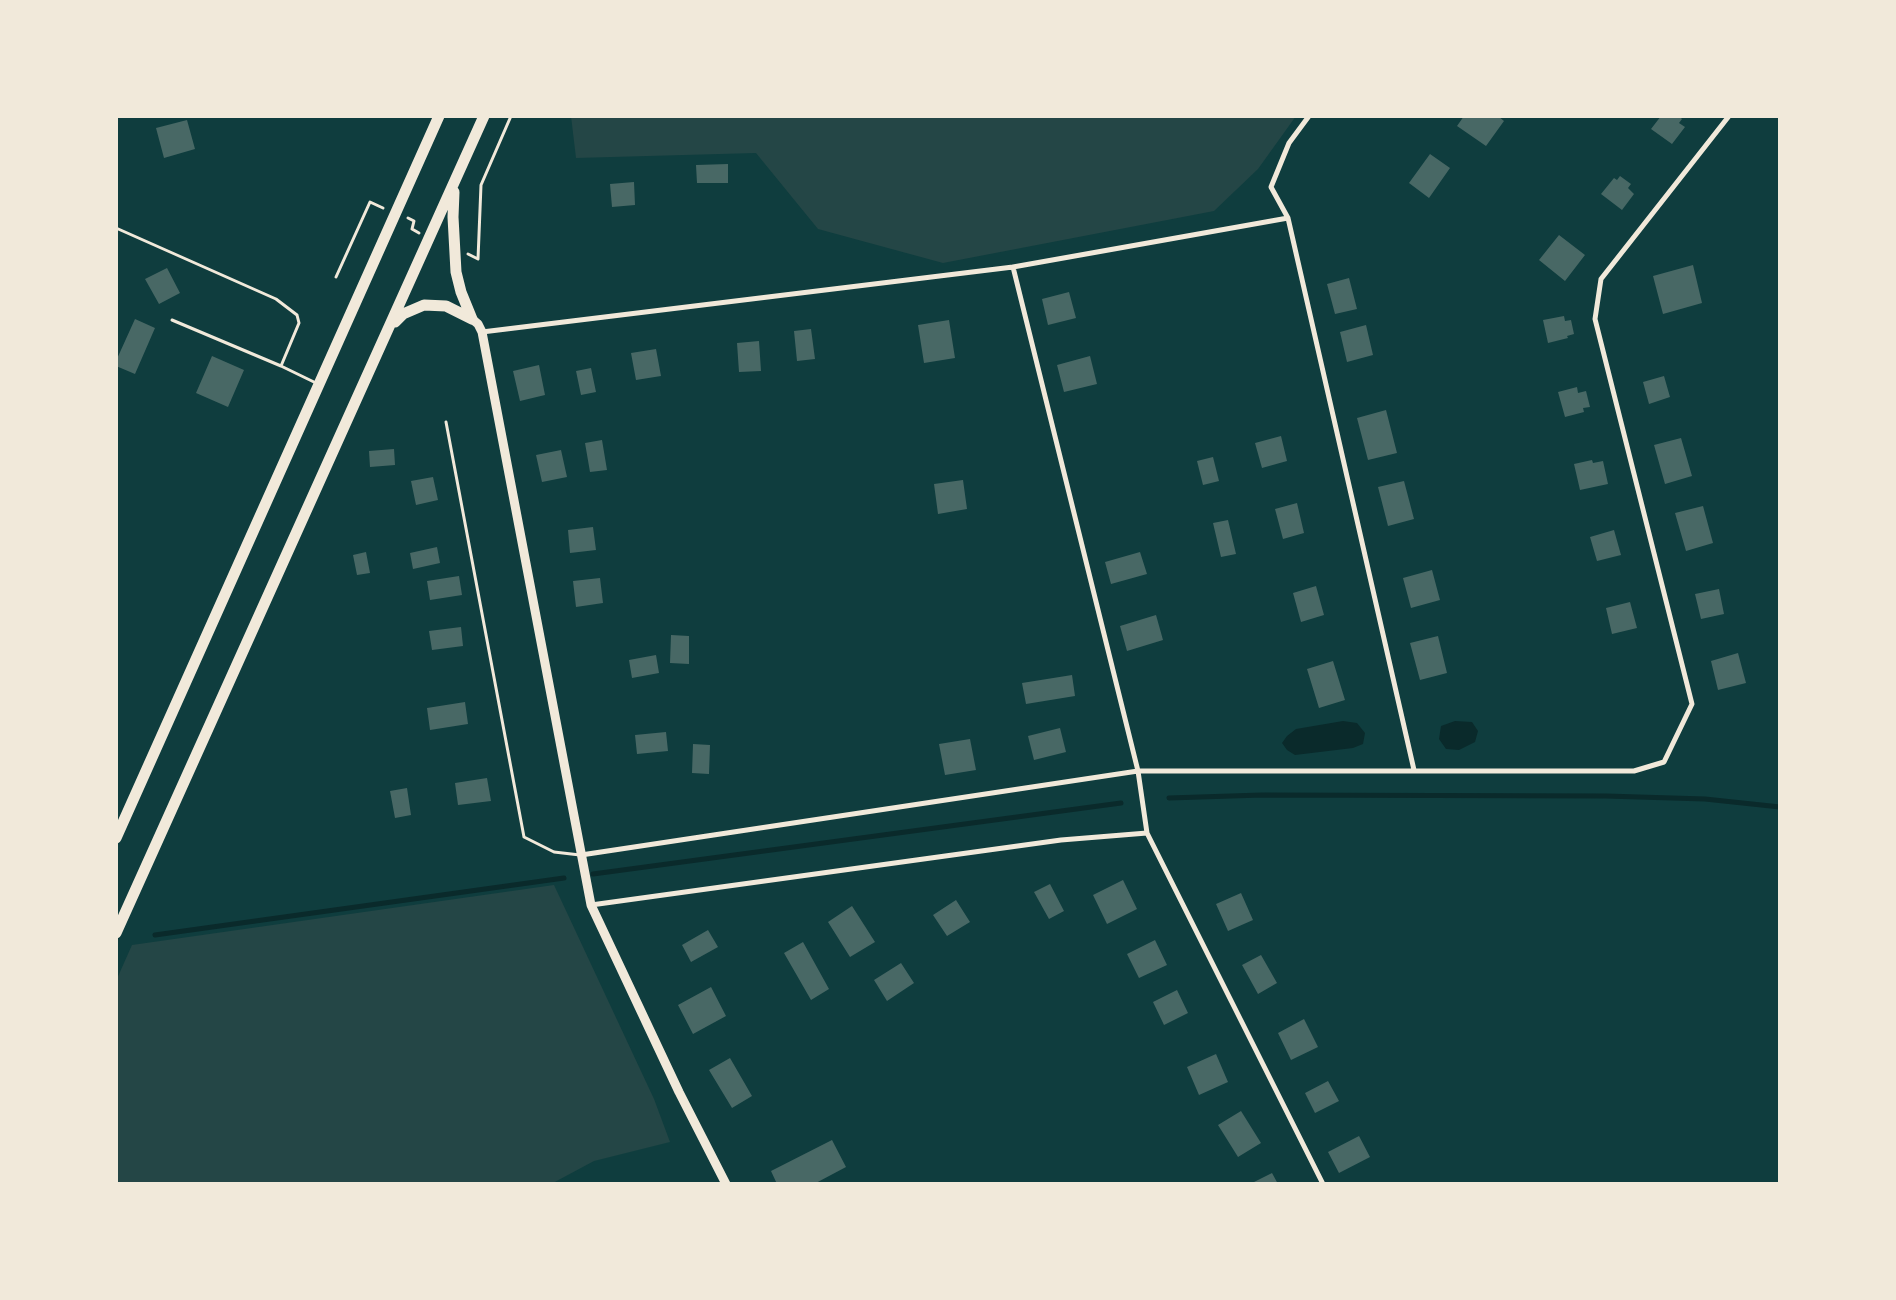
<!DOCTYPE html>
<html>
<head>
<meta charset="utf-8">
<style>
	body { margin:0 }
	#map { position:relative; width:1896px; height:1300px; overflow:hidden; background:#0f3d3e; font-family:Inter,sans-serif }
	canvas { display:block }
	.frame { position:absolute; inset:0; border:118px solid #f1e9da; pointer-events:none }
</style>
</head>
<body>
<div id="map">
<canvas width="1896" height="1300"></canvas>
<div class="frame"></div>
</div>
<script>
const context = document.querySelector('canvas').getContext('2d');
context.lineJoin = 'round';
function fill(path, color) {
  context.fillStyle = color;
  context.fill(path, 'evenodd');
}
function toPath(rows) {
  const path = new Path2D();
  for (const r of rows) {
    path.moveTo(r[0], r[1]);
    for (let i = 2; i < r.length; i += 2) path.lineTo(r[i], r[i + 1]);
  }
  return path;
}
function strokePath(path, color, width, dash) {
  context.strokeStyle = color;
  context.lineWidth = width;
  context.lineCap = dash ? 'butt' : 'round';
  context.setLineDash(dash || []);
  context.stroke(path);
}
fill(toPath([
	[571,116,1296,116,1258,169,1214,211,943,263,818,229,756,153,576,158],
	[554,885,654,1099,670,1142,594,1161,551,1184,116,1184,116,981,132,945]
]), '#244646');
fill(toPath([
	[1343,721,1357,723,1365,733,1363,744,1353,748,1295,755,1287,750,1282,743,1287,736,1296,729],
	[1455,721,1472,722,1478,731,1475,742,1459,750,1446,749,1439,739,1441,726]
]), '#0a2a2b');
strokePath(toPath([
	[1169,798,1262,795,1606,796,1705,799,1780,807],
	[593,874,1121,803],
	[155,935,564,878]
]), '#0a2a2b', 5);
fill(toPath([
	[1464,116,1498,116,1504,121,1486,146,1457,126],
	[1661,116,1679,116,1682,119,1679,123,1685,127,1672,144,1651,129],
	[187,120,195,149,164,158,156,128],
	[1430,154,1450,168,1429,198,1409,183],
	[728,164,728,183,697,183,696,165],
	[1620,176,1631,184,1628,188,1634,194,1622,210,1601,194,1614,178,1617,180],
	[634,182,635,205,612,207,610,184],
	[1559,235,1585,255,1565,281,1539,260],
	[1693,265,1702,303,1663,314,1653,276],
	[167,268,180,293,159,304,145,279],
	[1349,278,1357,309,1335,314,1327,284],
	[1069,292,1076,318,1048,325,1042,299],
	[1564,316,1565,321,1571,320,1574,334,1567,336,1568,338,1548,343,1543,320],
	[135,319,155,328,135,374,116,366,116,361],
	[949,320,955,358,924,363,918,325],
	[1366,325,1373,355,1347,362,1340,332],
	[811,329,815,359,797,361,794,331],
	[759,341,761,371,739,372,737,343],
	[656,349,661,376,636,380,631,353],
	[212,356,244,370,228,407,196,393],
	[1090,356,1097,384,1064,392,1057,365],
	[539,365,545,395,520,401,513,371],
	[591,368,596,392,581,395,576,371],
	[1664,376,1670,397,1649,404,1643,382],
	[1577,387,1578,393,1586,391,1590,407,1583,408,1584,412,1565,417,1558,392],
	[1386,410,1397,453,1368,460,1357,418],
	[1281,436,1287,461,1262,468,1255,443],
	[1681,438,1692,476,1665,484,1654,445],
	[602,440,607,470,590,472,585,443],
	[394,449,395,465,370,467,369,451],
	[561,450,567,477,542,482,536,455],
	[1213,457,1219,481,1203,485,1197,461],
	[1592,460,1593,463,1603,461,1608,484,1580,490,1574,464],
	[433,477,438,500,416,505,411,481],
	[963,480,967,509,938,514,934,484],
	[1404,481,1414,519,1388,526,1378,487],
	[1297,503,1304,533,1283,539,1275,509],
	[1703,506,1713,543,1686,551,1675,513],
	[1228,520,1236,554,1221,557,1213,523],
	[593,527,596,550,570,553,568,530],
	[1614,530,1621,555,1597,561,1590,537],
	[437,547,440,563,413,569,410,553],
	[366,552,370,573,357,575,353,555],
	[1140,552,1147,574,1111,584,1105,562],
	[1432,570,1440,600,1411,608,1403,578],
	[459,576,462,595,430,600,427,581],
	[600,578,603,603,576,607,573,581],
	[1316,586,1324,615,1301,622,1293,593],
	[1719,589,1724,614,1701,619,1695,594],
	[1630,602,1637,628,1612,634,1606,608],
	[1156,615,1163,640,1127,651,1120,626],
	[461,627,463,646,432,650,429,631],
	[671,635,689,636,689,664,670,663],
	[1438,636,1447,673,1420,680,1410,643],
	[1738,653,1746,683,1718,690,1711,661],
	[656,655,659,673,632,678,629,660],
	[1333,661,1345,700,1319,708,1307,669],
	[1072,675,1075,696,1026,704,1022,683],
	[465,702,468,724,430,730,427,708],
	[1060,728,1066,752,1034,760,1028,736],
	[666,732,668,751,637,754,635,735],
	[970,739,976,770,945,775,939,744],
	[693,744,710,745,709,774,692,773],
	[487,778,491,801,458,805,455,783],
	[407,788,411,815,395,818,390,791],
	[1123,880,1137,909,1107,924,1093,895],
	[1050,884,1064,911,1049,919,1034,892],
	[1241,893,1253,920,1228,931,1216,904],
	[956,900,970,922,947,936,933,915],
	[852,906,875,942,850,957,828,922],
	[708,930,718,947,691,962,682,945],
	[1155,940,1167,965,1139,978,1127,954],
	[803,942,829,989,811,1000,784,953],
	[1261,955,1277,983,1258,994,1242,965],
	[901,963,914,983,887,1001,874,980],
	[711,987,726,1016,693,1034,678,1005],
	[1177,990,1188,1013,1164,1025,1153,1002],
	[1304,1019,1318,1047,1291,1060,1278,1033],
	[1216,1054,1228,1082,1199,1095,1187,1067],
	[730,1058,752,1096,732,1108,709,1070],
	[1328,1081,1339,1101,1315,1113,1305,1093],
	[1241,1111,1261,1143,1238,1157,1218,1125],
	[1359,1136,1370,1157,1339,1173,1328,1152],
	[832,1140,846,1167,814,1184,777,1184,771,1171],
	[1272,1173,1278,1184,1250,1184]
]), '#486865');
strokePath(toPath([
	[408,218,414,221,412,229,419,233],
	[468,254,478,259,481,185,511,116],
	[336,277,370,202,383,208]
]), '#f1e9da', 3);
strokePath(toPath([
	[116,228,276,299,297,315,299,323,281,366,172,320],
	[281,366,316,383],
	[446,422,524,837,554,852,580,855]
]), '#f1e9da', 3);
strokePath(toPath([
	[1288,218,1414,770],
	[1013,267,1138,771,1147,833,1323,1184],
	[482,332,1013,267,1288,218,1271,187,1289,143,1309,116],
	[581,855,1138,771,1634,771,1664,762,1692,704,1595,319,1601,279,1729,116],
	[591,905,1061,840,1147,833]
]), '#f1e9da', 5);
strokePath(toPath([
	[472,319,478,324,482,332,591,905,679,1092,726,1184]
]), '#f1e9da', 9);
strokePath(toPath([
	[454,192,453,217,456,272,461,292,472,319],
	[395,322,403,314,424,305,446,306,472,319],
	[116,838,439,116],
	[116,933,484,116]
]), '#f1e9da', 11);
</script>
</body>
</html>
